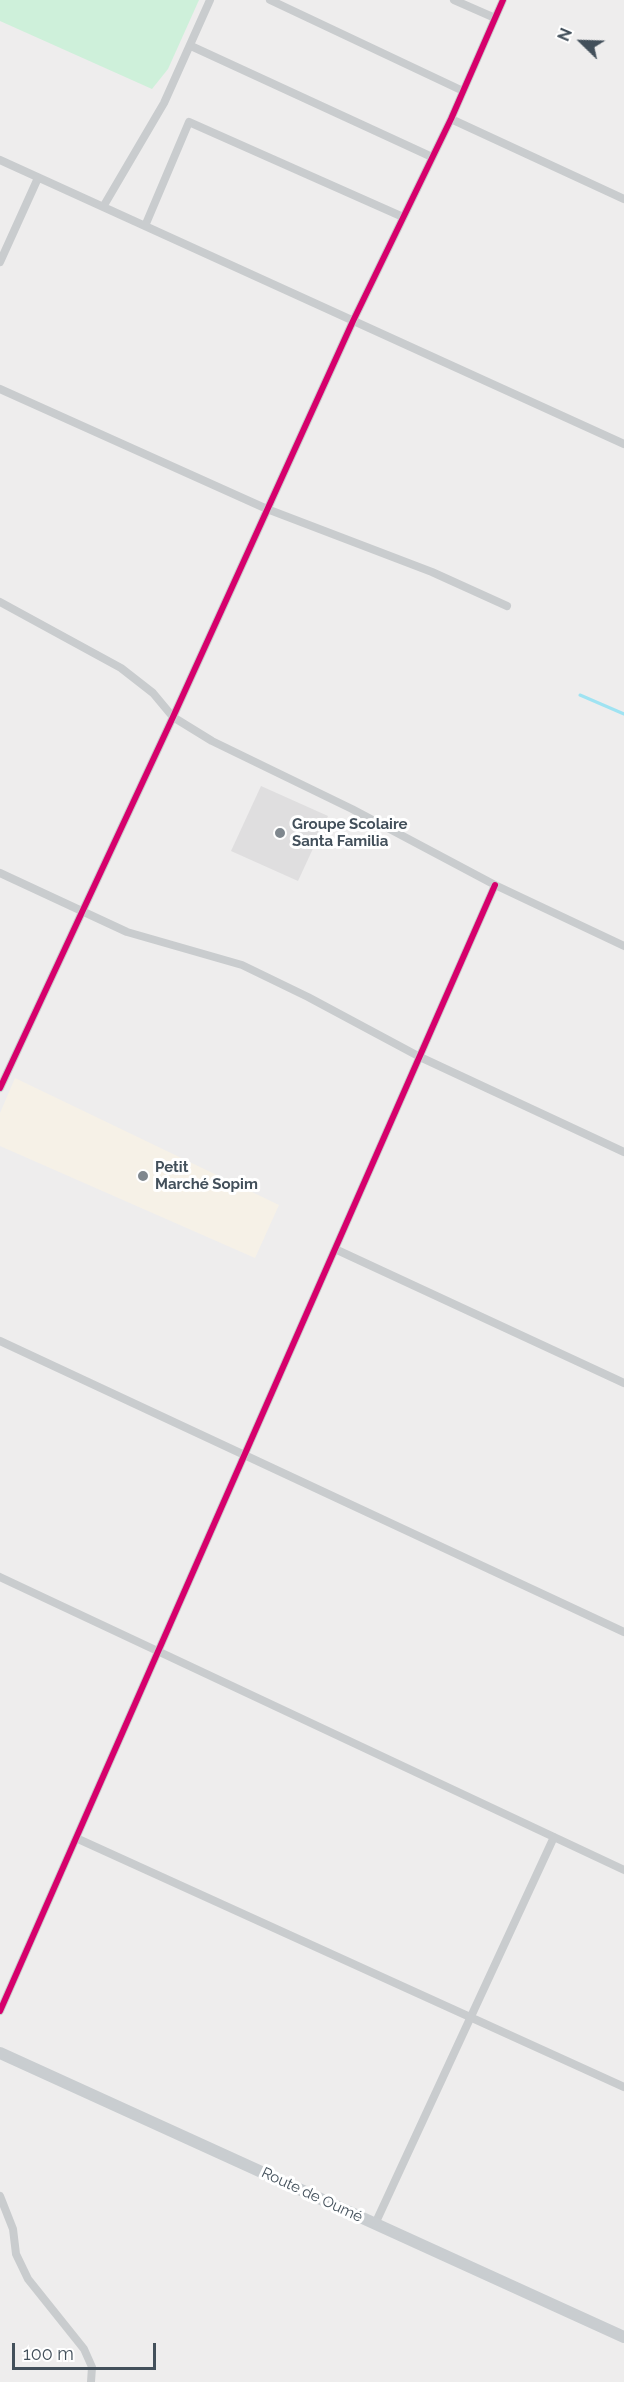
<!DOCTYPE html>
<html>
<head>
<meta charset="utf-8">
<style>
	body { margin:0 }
	#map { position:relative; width:624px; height:2382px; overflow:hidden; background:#eeeded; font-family:Raleway,sans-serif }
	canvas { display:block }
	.north { position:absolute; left:552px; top:12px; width:60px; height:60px; -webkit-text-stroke:4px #fff; paint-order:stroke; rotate:293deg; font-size:16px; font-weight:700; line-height:24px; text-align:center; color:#43505b }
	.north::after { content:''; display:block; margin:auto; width:21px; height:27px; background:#43505b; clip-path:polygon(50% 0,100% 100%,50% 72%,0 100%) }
	.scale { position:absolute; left:12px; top:2343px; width:144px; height:27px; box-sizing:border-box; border:3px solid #43505b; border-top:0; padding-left:8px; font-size:18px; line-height:21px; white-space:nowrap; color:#43505b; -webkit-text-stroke:4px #fff; paint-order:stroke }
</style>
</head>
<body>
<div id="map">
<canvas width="624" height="2382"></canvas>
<div class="north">N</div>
<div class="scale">100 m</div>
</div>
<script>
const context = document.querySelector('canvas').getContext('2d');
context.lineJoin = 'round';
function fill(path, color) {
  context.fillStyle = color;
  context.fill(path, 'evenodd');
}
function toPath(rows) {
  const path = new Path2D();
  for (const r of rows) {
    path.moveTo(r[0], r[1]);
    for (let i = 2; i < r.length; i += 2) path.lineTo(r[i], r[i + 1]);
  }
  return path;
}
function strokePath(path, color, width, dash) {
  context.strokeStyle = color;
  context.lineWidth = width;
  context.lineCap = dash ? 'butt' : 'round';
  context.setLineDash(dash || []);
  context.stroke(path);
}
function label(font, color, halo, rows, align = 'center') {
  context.font = font + ' Raleway,sans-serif';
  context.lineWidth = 6;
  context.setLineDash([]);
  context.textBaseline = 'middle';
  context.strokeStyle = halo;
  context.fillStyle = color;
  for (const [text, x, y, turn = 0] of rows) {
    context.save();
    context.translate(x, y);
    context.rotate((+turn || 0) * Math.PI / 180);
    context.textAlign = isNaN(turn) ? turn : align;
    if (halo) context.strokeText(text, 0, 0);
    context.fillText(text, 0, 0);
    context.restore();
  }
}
fill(toPath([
	[15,1078,279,1205,255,1258,0,1146,0,1113]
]), '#f6f1e7');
fill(toPath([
	[261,786,328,816,298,881,231,851]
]), '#dfdedf');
fill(toPath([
	[0,0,199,0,168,69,152,89,0,21]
]), '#cef0da');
strokePath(toPath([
	[580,695,624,714]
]), '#9fe3f2', 3);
strokePath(toPath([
	[270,0,463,91],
	[454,0,495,18],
	[191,46,432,157],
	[451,119,624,199],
	[0,160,624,444],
	[103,207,164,103,210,0],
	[145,226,189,122,403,217],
	[0,262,38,178],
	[0,389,267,509,432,572,507,606],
	[0,602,121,668,153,693,173,717,212,741,352,809,495,885,624,946],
	[0,873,127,932,242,965,308,997,420,1057,624,1152],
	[0,1088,173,717,353,321,451,119,503,0],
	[335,1249,624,1383],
	[0,1341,624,1632],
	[0,1577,624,1870],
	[76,1838,624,2087],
	[0,2011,495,885],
	[0,2196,13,2229,16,2254,28,2279,84,2349,92,2367,91,2382],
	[375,2224,554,1837]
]), '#c9ccce', 8);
strokePath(toPath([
	[0,2053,624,2337]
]), '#c9cdd0', 12);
strokePath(toPath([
	[0,1088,173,717,353,321,451,119,503,0],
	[0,2011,495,885]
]), '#d6006c', 6);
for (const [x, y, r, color] of [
	[280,833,6,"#7f878e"],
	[143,1176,6,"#7f878e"]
]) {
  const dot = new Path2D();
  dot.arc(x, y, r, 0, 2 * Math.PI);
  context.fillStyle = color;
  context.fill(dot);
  strokePath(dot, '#fff', 2);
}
label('bold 15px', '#43505b', '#fff', [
	["Groupe Scolaire",292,824],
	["Santa Familia",292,841],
	["Petit",155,1167],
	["Marché Sopim",155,1184]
], 'left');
label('15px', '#43505b', '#fff', [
	["Route de Oumé",312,2195,25]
]);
</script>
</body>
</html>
